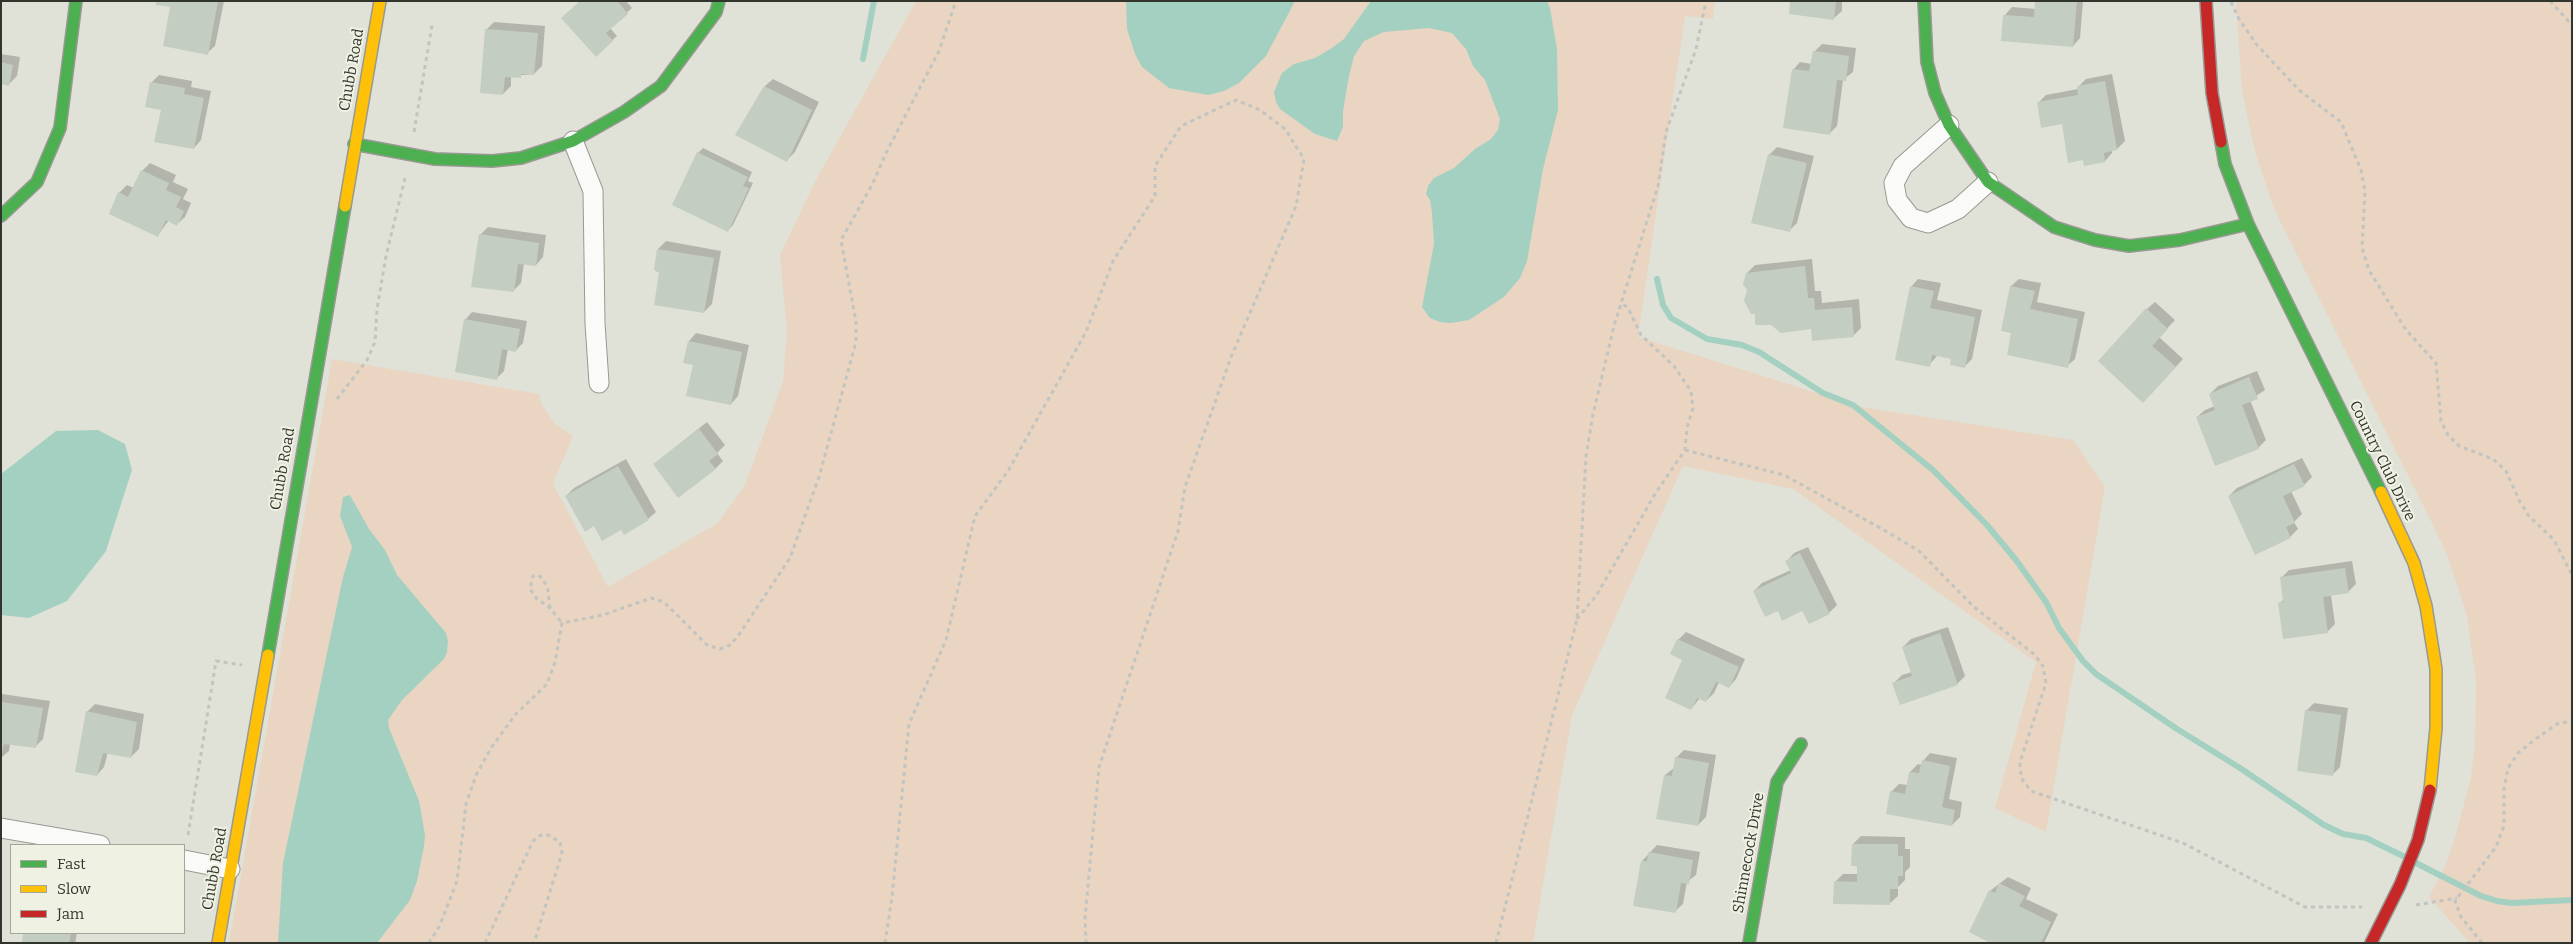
<!DOCTYPE html>
<html>
<head>
<meta charset="utf-8">
<style>
	body { margin:0 }
	#map { position:relative; width:2573px; height:944px; overflow:hidden; background:#e0e2d8; font-family:Bitter,serif }
	canvas { display:block }
	.frame { position:absolute; inset:0; border:2px solid #32342e; pointer-events:none }
	.legend { position:absolute; left:10px; top:844px; width:175px; height:90px; box-sizing:border-box; background:#eff2e3; border:1px solid #a3a69b; margin:0; padding:6px 9px; list-style:none; font-size:15px; color:#32342e }
	.legend li { display:flex; align-items:center; gap:10px; height:25px }
	.legend b { width:25px; border:1px solid #a3a69b }
</style>
</head>
<body>
<div id="map">
<canvas width="2573" height="944"></canvas>
<div class="frame"></div>
<ul class="legend">
<li><b style="height:6px;background:#4caf50"></b>Fast</li>
<li><b style="height:6px;background:#ffc107"></b>Slow</li>
<li><b style="height:6px;background:#c62828"></b>Jam</li>
</ul>
</div>
<script>
const context = document.querySelector('canvas').getContext('2d');
context.lineJoin = 'round';
function fill(path, color) {
  context.fillStyle = color;
  context.fill(path, 'evenodd');
}
function toPath(rows) {
  const path = new Path2D();
  for (const r of rows) {
    path.moveTo(r[0], r[1]);
    for (let i = 2; i < r.length; i += 2) path.lineTo(r[i], r[i + 1]);
  }
  return path;
}
function strokePath(path, color, width, dash) {
  context.strokeStyle = color;
  context.lineWidth = width;
  context.lineCap = dash ? 'butt' : 'round';
  context.setLineDash(dash || []);
  context.stroke(path);
}
function label(font, color, halo, rows, align = 'center') {
  context.font = font + ' Bitter,serif';
  context.lineWidth = 4;
  context.setLineDash([]);
  context.textBaseline = 'middle';
  context.strokeStyle = halo;
  context.fillStyle = color;
  for (const [text, x, y, turn = 0] of rows) {
    context.save();
    context.translate(x, y);
    context.rotate((+turn || 0) * Math.PI / 180);
    context.textAlign = isNaN(turn) ? turn : align;
    if (halo) context.strokeText(text, 0, 0);
    context.fillText(text, 0, 0);
    context.restore();
  }
}
fill(toPath([
	[916,1,1715,1,1713,19,1685,16,1638,337,1862,407,2073,440,2105,487,2046,832,1995,808,2036,662,1793,489,1683,466,1572,715,1533,943,229,943,332,359,539,394,542,405,555,424,573,436,553,484,608,587,718,523,745,485,783,381,787,331,780,255,815,182],
	[2236,1,2572,1,2572,943,2470,943,2429,897,2444,869,2455,838,2471,777,2475,744,2476,681,2467,616,2447,555,2434,527,2275,211,2255,152,2242,91]
]), '#e9d5c1');
fill(toPath([
	[1126,1,1295,1,1266,56,1239,83,1224,91,1208,95,1169,88,1142,67,1135,54,1127,29],
	[1371,1,1547,1,1550,8,1557,49,1558,110,1543,169,1527,261,1520,278,1504,297,1469,320,1451,323,1440,322,1430,318,1422,307,1434,244,1432,213,1430,200,1426,194,1428,186,1434,178,1454,168,1475,149,1491,139,1498,130,1500,119,1485,80,1473,66,1466,49,1452,33,1429,28,1384,32,1364,41,1354,56,1349,76,1343,111,1343,127,1337,141,1315,134,1280,109,1276,102,1274,92,1282,73,1294,64,1315,58,1332,48,1344,39],
	[98,430,125,444,132,470,106,551,67,601,29,618,1,615,1,474,56,431],
	[350,495,369,529,385,550,397,575,446,633,448,641,447,652,444,659,402,700,388,720,389,728,419,801,425,835,424,846,417,881,410,900,377,943,278,943,283,863,343,577,352,547,340,516,343,497]
]), '#a4d0c2');
fill(toPath([
	[158,1,224,1,215,46,207,53,172,6],
	[581,1,626,1,632,8,610,28,617,36,596,55],
	[1792,1,1842,1,1842,11,1834,18],
	[2036,1,2083,1,2080,38,2073,46,2005,15,2012,7,2036,9],
	[494,22,545,26,542,66,534,74,511,76,511,86,503,94,487,29],
	[1822,44,1856,48,1853,72,1843,80,1837,126,1829,134,1793,70,1800,62,1812,64,1814,52],
	[1,54,20,57,17,76,9,84,1,83],
	[2112,74,2125,141,2117,149,2112,150,2112,153,2105,161,2084,158,2063,123,2038,103,2046,95,2078,89,2078,87,2086,79],
	[159,75,192,81,191,87,211,91,201,140,194,148,162,109,152,82],
	[773,79,819,102,795,152,787,160,737,134,765,86],
	[1777,147,1814,156,1797,223,1789,231,1769,155],
	[703,148,752,172,748,181,753,183,733,225,728,230,698,153],
	[150,163,176,175,173,182,188,189,183,199,191,203,185,217,177,224,169,220,158,235,119,193,127,185,134,188,142,171],
	[488,227,546,235,543,257,536,265,524,263,521,283,513,291,480,235],
	[666,241,721,251,712,304,704,312,661,272,655,270,658,249],
	[1812,259,1815,291,1821,291,1822,303,1859,299,1861,328,1853,336,1756,313,1748,290,1747,273,1755,265],
	[1918,279,1941,283,1937,300,1982,310,1972,359,1964,367,1952,358,1938,355,1929,365,1911,287],
	[2019,279,2041,283,2037,302,2085,312,2075,359,2067,366,2012,332,2011,286],
	[2155,302,2175,320,2159,337,2183,359,2151,394,2147,309],
	[472,312,527,321,523,343,515,351,508,349,504,371,497,378,465,320],
	[696,333,749,345,738,396,731,404,694,364,684,362,689,341],
	[2257,371,2265,390,2250,400,2266,440,2258,448,2197,417,2205,410,2215,406,2210,394,2218,386],
	[707,422,725,445,717,453,723,461,715,469,654,464],
	[2302,458,2312,477,2304,485,2291,491,2302,514,2294,522,2298,529,2290,537,2229,496,2237,488],
	[626,459,656,512,648,519,622,529,595,525,566,496,574,488],
	[1808,547,1837,605,1829,613,1803,609,1778,610,1754,591,1762,583,1791,570,1787,561,1794,553],
	[2352,561,2356,584,2348,592,2331,595,2335,624,2327,632,2279,604,2284,599,2281,578,2289,570],
	[1948,627,1965,676,1958,683,1901,703,1894,683,1902,675,1912,672,1903,647,1911,639],
	[1686,632,1745,659,1736,679,1729,687,1719,682,1714,693,1706,701,1700,698,1691,709,1684,659,1678,640],
	[2,694,50,701,43,739,35,747,10,744,9,751,1,758],
	[2314,703,2348,708,2340,767,2333,774,2306,711],
	[95,704,144,714,139,749,131,757,108,752,104,767,97,775,87,712],
	[1684,750,1716,755,1706,817,1698,825,1665,775,1674,768,1676,758],
	[1930,753,1957,758,1949,799,1962,802,1960,817,1952,825,1891,792,1899,784,1908,785,1910,772,1918,764,1922,765,1923,761],
	[1861,836,1905,837,1905,849,1910,849,1910,867,1905,872,1905,880,1898,887,1898,896,1890,903,1835,882,1843,874,1858,874,1853,844],
	[1657,845,1700,852,1696,875,1687,882,1683,904,1675,911,1642,861],
	[2008,877,2031,888,2026,899,2058,914,2044,943,1993,943,1990,891],
	[25,933,77,933,75,943,23,943]
]), '#0003');
strokePath(toPath([
	[863,59,874,1],
	[1657,279,1663,305,1671,318,1707,339,1742,345,1759,352,1823,393,1853,405,1933,470,1987,525,2016,560,2046,602,2059,628,2083,661,2096,674,2177,729,2240,768,2324,825,2343,834,2366,838,2405,857],
	[2414,862,2481,896,2497,901,2512,903,2572,900]
]), '#a4d0c2', 6);
fill(toPath([
	[156,1,218,1,208,55,163,46,170,7,156,5],
	[580,1,617,1,628,14,606,33,613,41,596,57,561,18],
	[1790,1,1836,1,1834,20,1789,14],
	[2035,1,2077,1,2073,47,2001,41,2003,15,2034,17],
	[485,29,538,33,534,75,521,74,521,78,505,77,503,95,480,93],
	[1813,51,1849,56,1846,81,1837,80,1830,135,1783,128,1792,69,1809,71],
	[1,62,13,65,9,86,1,84],
	[2105,81,2117,150,2104,153,2105,162,2084,166,2083,160,2068,163,2062,124,2041,128,2037,102,2078,95,2077,86],
	[150,82,185,88,184,94,204,98,194,149,154,142,161,110,145,107],
	[764,86,812,110,787,162,735,135],
	[697,152,748,177,743,186,749,188,728,232,672,205],
	[1768,154,1807,163,1790,232,1751,223],
	[141,170,169,183,166,190,181,197,176,207,184,211,177,226,166,220,158,237,109,214,118,192,128,197],
	[479,234,539,243,536,266,518,264,514,292,471,287],
	[657,249,714,258,704,313,654,305,659,273,654,270],
	[1805,266,1808,298,1814,298,1815,310,1852,307,1854,337,1812,341,1811,329,1781,333,1771,325,1755,325,1755,314,1751,314,1744,301,1747,290,1743,284,1746,273],
	[1910,286,1934,291,1930,308,1975,317,1965,368,1950,365,1951,359,1932,355,1930,367,1895,360],
	[2010,286,2035,291,2030,309,2078,319,2068,368,2007,355,2011,333,2001,331],
	[2146,308,2168,329,2152,346,2176,367,2143,403,2098,361],
	[464,319,520,329,516,352,502,349,497,380,455,372],
	[688,341,742,352,731,405,686,396,693,365,683,363],
	[2249,377,2258,399,2242,405,2259,449,2215,466,2196,417,2215,410,2209,394],
	[699,429,718,454,709,461,716,469,678,498,653,464],
	[2294,464,2305,486,2283,496,2295,523,2286,527,2291,538,2255,555,2228,496],
	[618,466,649,520,624,535,621,530,602,541,594,526,585,532,565,496],
	[1800,553,1830,614,1809,624,1802,611,1782,621,1778,611,1765,617,1753,591,1791,573,1785,561],
	[2345,568,2349,593,2323,597,2328,633,2283,639,2278,603,2283,602,2280,577],
	[1940,633,1958,685,1900,705,1892,683,1912,676,1902,647],
	[1677,639,1739,667,1729,688,1716,682,1706,702,1697,698,1691,710,1665,698,1682,660,1670,654],
	[1,702,43,708,36,748,4,744,1,755],
	[2305,710,2341,715,2333,776,2297,771],
	[86,711,137,722,131,758,103,753,97,776,75,772],
	[1675,757,1709,763,1698,826,1656,819,1664,775,1672,776],
	[1922,760,1950,766,1942,807,1955,810,1952,826,1886,814,1890,791,1905,794,1909,772,1919,773],
	[1852,844,1898,844,1898,856,1903,856,1903,876,1898,876,1898,889,1890,889,1890,905,1833,904,1834,881,1857,882,1857,866,1851,866],
	[1648,852,1693,860,1689,884,1681,883,1676,913,1633,906,1641,861,1647,861],
	[1999,883,2025,896,2019,906,2051,922,2041,943,1990,943,1969,932,1989,890,1995,893],
	[23,933,71,933,69,943,22,943]
]), '#c4cdc1');
const street = toPath([
	[1949,125,1903,166,1894,183,1897,200,1911,218,1928,223,1958,209,1988,182],
	[573,141,593,191,595,323,599,383],
	[1,828,100,845],
	[184,860,230,869]
]);
const fast = toPath([
	[1924,1,1927,62,1935,93,1949,125,1988,182,2054,227,2095,240,2129,246,2180,240,2248,224],
	[2221,142,2225,164,2248,224,2381,492],
	[354,144,435,159,492,161,521,158,573,141,624,112,661,86,716,12,719,1],
	[1,216,37,182,60,128,76,1],
	[268,655,345,206],
	[1749,943,1777,782,1801,744]
]);
const slow = toPath([
	[345,206,380,1],
	[2381,492,2414,563,2426,606,2436,669,2436,728,2430,790],
	[218,943,268,655]
]);
const jam = toPath([
	[2206,1,2212,93,2221,142],
	[2371,943,2400,885,2418,840,2430,790]
]);
strokePath(street, '#989992', 21);
strokePath(fast, '#989992', 14);
strokePath(slow, '#989992', 14);
strokePath(jam, '#989992', 14);
strokePath(toPath([
	[2550,1,2572,25],
	[2231,2,2239,19,2257,45,2299,90,2341,122,2361,170,2365,191,2362,248,2369,270,2406,330,2436,363,2441,421,2448,435,2459,446,2493,459,2506,471,2520,502,2529,516,2554,540,2572,575],
	[414,132,432,25],
	[337,399,367,360,375,342,377,309,386,256,405,178],
	[1685,450,1784,475,1884,530,1919,551,1974,607,2035,655,2043,666,2046,683,2020,762,2021,778,2031,791,2183,843,2305,907,2362,907],
	[550,608,548,590,543,579,538,575,533,576,530,589,536,598,550,608,562,623],
	[1577,619,1596,596,1655,494,1685,450,1687,428,1693,408,1691,391,1674,366,1641,335,1629,310,1621,301],
	[188,835,216,661,242,665],
	[2416,905,2457,898],
	[429,943,440,925,457,881,466,804,476,775,491,748,515,715,547,684,555,662,562,623,603,615,651,598,664,602,707,645,720,649,730,645,738,636,790,558,819,477,856,342,856,322,841,240,873,183,886,153,939,51,956,1],
	[485,943,533,841,541,835,548,835,560,842,562,853,534,943],
	[885,943,892,897,909,724,946,640,975,516,1008,471,1086,332,1113,261,1155,196,1155,166,1181,126,1236,100,1260,110,1285,129,1304,159,1296,206,1231,357,1185,487,1178,531,1099,767,1085,918,1086,943],
	[1496,943,1577,619,1586,456,1593,414,1614,326,1658,186,1666,132,1696,49,1706,1],
	[2482,943,2461,917,2455,901,2496,847,2504,826,2504,789,2508,768,2518,753,2537,738,2557,724,2572,721]
]), '#c2c4c0', 3, [4, 4]);
strokePath(street, '#fafbf9', 19);
strokePath(fast, '#4caf50', 11);
strokePath(slow, '#ffc107', 11);
strokePath(jam, '#c62828', 11);
label('15px', '#32342e', '#eff2e3', [
	["Chubb Road",352,70,-80],
	["Country Club Drive",2382,461,64],
	["Chubb Road",283,469,-80],
	["Shinnecock Drive",1749,853,-80],
	["Chubb Road",215,869,-80]
]);
</script>
</body>
</html>
